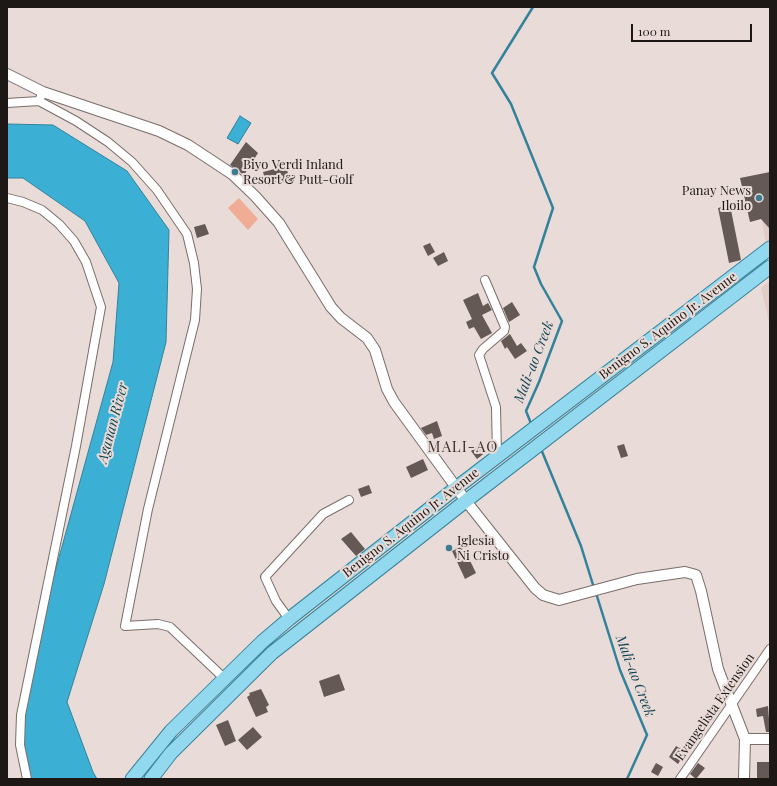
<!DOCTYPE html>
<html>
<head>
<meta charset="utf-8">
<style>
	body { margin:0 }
	#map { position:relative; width:777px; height:786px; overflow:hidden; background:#e9dbd7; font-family:"Playfair Display",serif }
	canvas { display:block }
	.frame { position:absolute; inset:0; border:8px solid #1d1816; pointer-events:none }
	.scale { position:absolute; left:631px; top:24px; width:121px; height:18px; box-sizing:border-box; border:2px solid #1d1816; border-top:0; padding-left:5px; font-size:12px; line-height:14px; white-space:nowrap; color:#1d1816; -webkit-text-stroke:3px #e9dbd7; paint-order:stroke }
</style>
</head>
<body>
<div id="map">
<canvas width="777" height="786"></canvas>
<div class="frame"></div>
<div class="scale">100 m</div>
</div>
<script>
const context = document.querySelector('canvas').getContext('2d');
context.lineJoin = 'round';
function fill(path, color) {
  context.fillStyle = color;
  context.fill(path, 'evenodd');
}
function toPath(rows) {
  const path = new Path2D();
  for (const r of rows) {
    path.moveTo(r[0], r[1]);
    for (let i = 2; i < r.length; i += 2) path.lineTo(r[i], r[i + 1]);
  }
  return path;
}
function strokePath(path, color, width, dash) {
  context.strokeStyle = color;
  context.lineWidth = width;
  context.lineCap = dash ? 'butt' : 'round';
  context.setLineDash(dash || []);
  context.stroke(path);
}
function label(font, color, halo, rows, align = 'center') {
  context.font = font + ' "Playfair Display",serif';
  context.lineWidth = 4;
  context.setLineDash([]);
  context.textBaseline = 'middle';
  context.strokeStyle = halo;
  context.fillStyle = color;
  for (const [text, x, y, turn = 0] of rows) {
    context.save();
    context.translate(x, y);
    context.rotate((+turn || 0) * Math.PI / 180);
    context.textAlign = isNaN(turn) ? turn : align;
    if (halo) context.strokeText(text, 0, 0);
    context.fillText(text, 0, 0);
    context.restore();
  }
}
fill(toPath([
	[770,218,770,242,766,245,762,220],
	[770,281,770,327,761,288]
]), '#e2cdc6');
fill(toPath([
	[239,198,258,219,248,230,228,208]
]), '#f0ac94');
const water = toPath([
	[240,116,251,123,238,144,227,138,240,116],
	[7,124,53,125,127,171,169,230,166,342,104,584,67,702,93,772,97,779,23,779,18,741,50,590,113,362,119,283,85,221,23,178,7,178,7,124]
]);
fill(water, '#3cb0d4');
strokePath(water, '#33829b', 1);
strokePath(toPath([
	[532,426,526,411,539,382,562,321,541,284,534,267,553,208,511,104,492,73,533,7],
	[541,449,581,546,594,588],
	[596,593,620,670,647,735,627,779]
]), '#33829b', 2.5);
fill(toPath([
	[246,142,258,153,244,175,230,165],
	[286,166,290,181,267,186,263,172],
	[770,172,770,229,761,219,750,222,740,178],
	[730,205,741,260,729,263,718,208],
	[205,224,209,234,197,238,194,227],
	[430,243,435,252,428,256,423,246],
	[444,252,448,261,438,266,433,258],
	[478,293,483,306,488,303,492,310,482,315,492,333,481,339,474,327,469,329,466,322,472,319,463,300],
	[512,302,520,315,509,322,503,308],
	[510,334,517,346,521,343,527,351,515,359,507,347,505,349,501,341],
	[437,421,442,436,434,439,432,433,426,435,421,428],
	[480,444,486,452,477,459,471,451],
	[624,444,628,456,621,458,617,446],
	[423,459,428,470,411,478,406,467],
	[369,485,372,493,361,497,358,489],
	[351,532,365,549,356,556,341,539],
	[463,546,476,573,465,579,452,551],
	[339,674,345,690,324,697,319,681],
	[261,689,269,705,266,707,268,712,256,717,247,697,250,695,249,693],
	[768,706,770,732,766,732,763,716,757,717,756,709],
	[228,720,236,741,225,746,216,725],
	[253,727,262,737,247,750,238,740],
	[676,746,686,752,678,764,669,757],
	[757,762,769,762,769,779,757,779],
	[656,763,663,767,658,776,651,772],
	[698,763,705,768,696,779,690,774]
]), '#645955');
const minor = toPath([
	[39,101,76,121,108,142,132,162,157,190,187,234,194,263,197,289,195,320,148,509,125,626,158,624,170,627,225,679],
	[7,103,39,101,41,96],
	[7,198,23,202,42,210,59,224,74,241,86,262,101,307,76,446,21,715,20,745,27,779],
	[485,280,505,327,504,331,483,349,479,355,496,407,497,456],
	[289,619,276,601,265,577,323,514,349,500],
	[680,779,770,649]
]);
const tertiary = toPath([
	[7,74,43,92,159,131,188,145,232,174,255,196,279,223,331,307,341,318,367,338,375,350,387,389,394,402,466,501,535,588,543,595,559,600,637,579,685,572,696,575,701,591,718,669,745,739,744,779],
	[745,739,770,739]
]);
const primary = toPath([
	[132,779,171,731,262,642,289,619,456,488,770,248],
	[151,779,171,753,272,653,458,507,770,267]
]);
strokePath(minor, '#796e6a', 10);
strokePath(tertiary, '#796e6a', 12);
strokePath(primary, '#3a849b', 15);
strokePath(minor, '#fff', 8);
strokePath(tertiary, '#fff', 10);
strokePath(primary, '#92d8ee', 13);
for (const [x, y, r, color] of [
	[235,172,4,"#3d7b91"],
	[759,198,4,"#3d7b91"],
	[449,548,4,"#3d7b91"]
]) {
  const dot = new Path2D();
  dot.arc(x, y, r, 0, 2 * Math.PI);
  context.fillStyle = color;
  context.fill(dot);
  strokePath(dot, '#e9dbd7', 1.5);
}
label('13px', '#1d1816', '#e9dbd7', [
	["Biyo Verdi Inland",243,165],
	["Resort & Putt-Golf",243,180],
	["Panay News",751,191,"right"],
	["Iloilo",751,206,"right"],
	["Iglesia",457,541],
	["Ni Cristo",457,556]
], 'left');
label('13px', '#1d1816', '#e9dbd7', [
	["Benigno S. Aquino Jr. Avenue",668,326,-37],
	["Benigno S. Aquino Jr. Avenue",411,523,-38],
	["Evangelista Extension",715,707,-55]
]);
label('italic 14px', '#114352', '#e9dbd7', [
	["Mali-ao Creek",534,362,-69],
	["Aganan River",113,423,-75],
	["Mali-ao Creek",635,676,69]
]);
context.letterSpacing = '1px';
label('15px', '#3e3431', '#e9dbd7', [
	["MALI-AO",463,447]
]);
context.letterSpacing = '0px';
</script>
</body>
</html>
